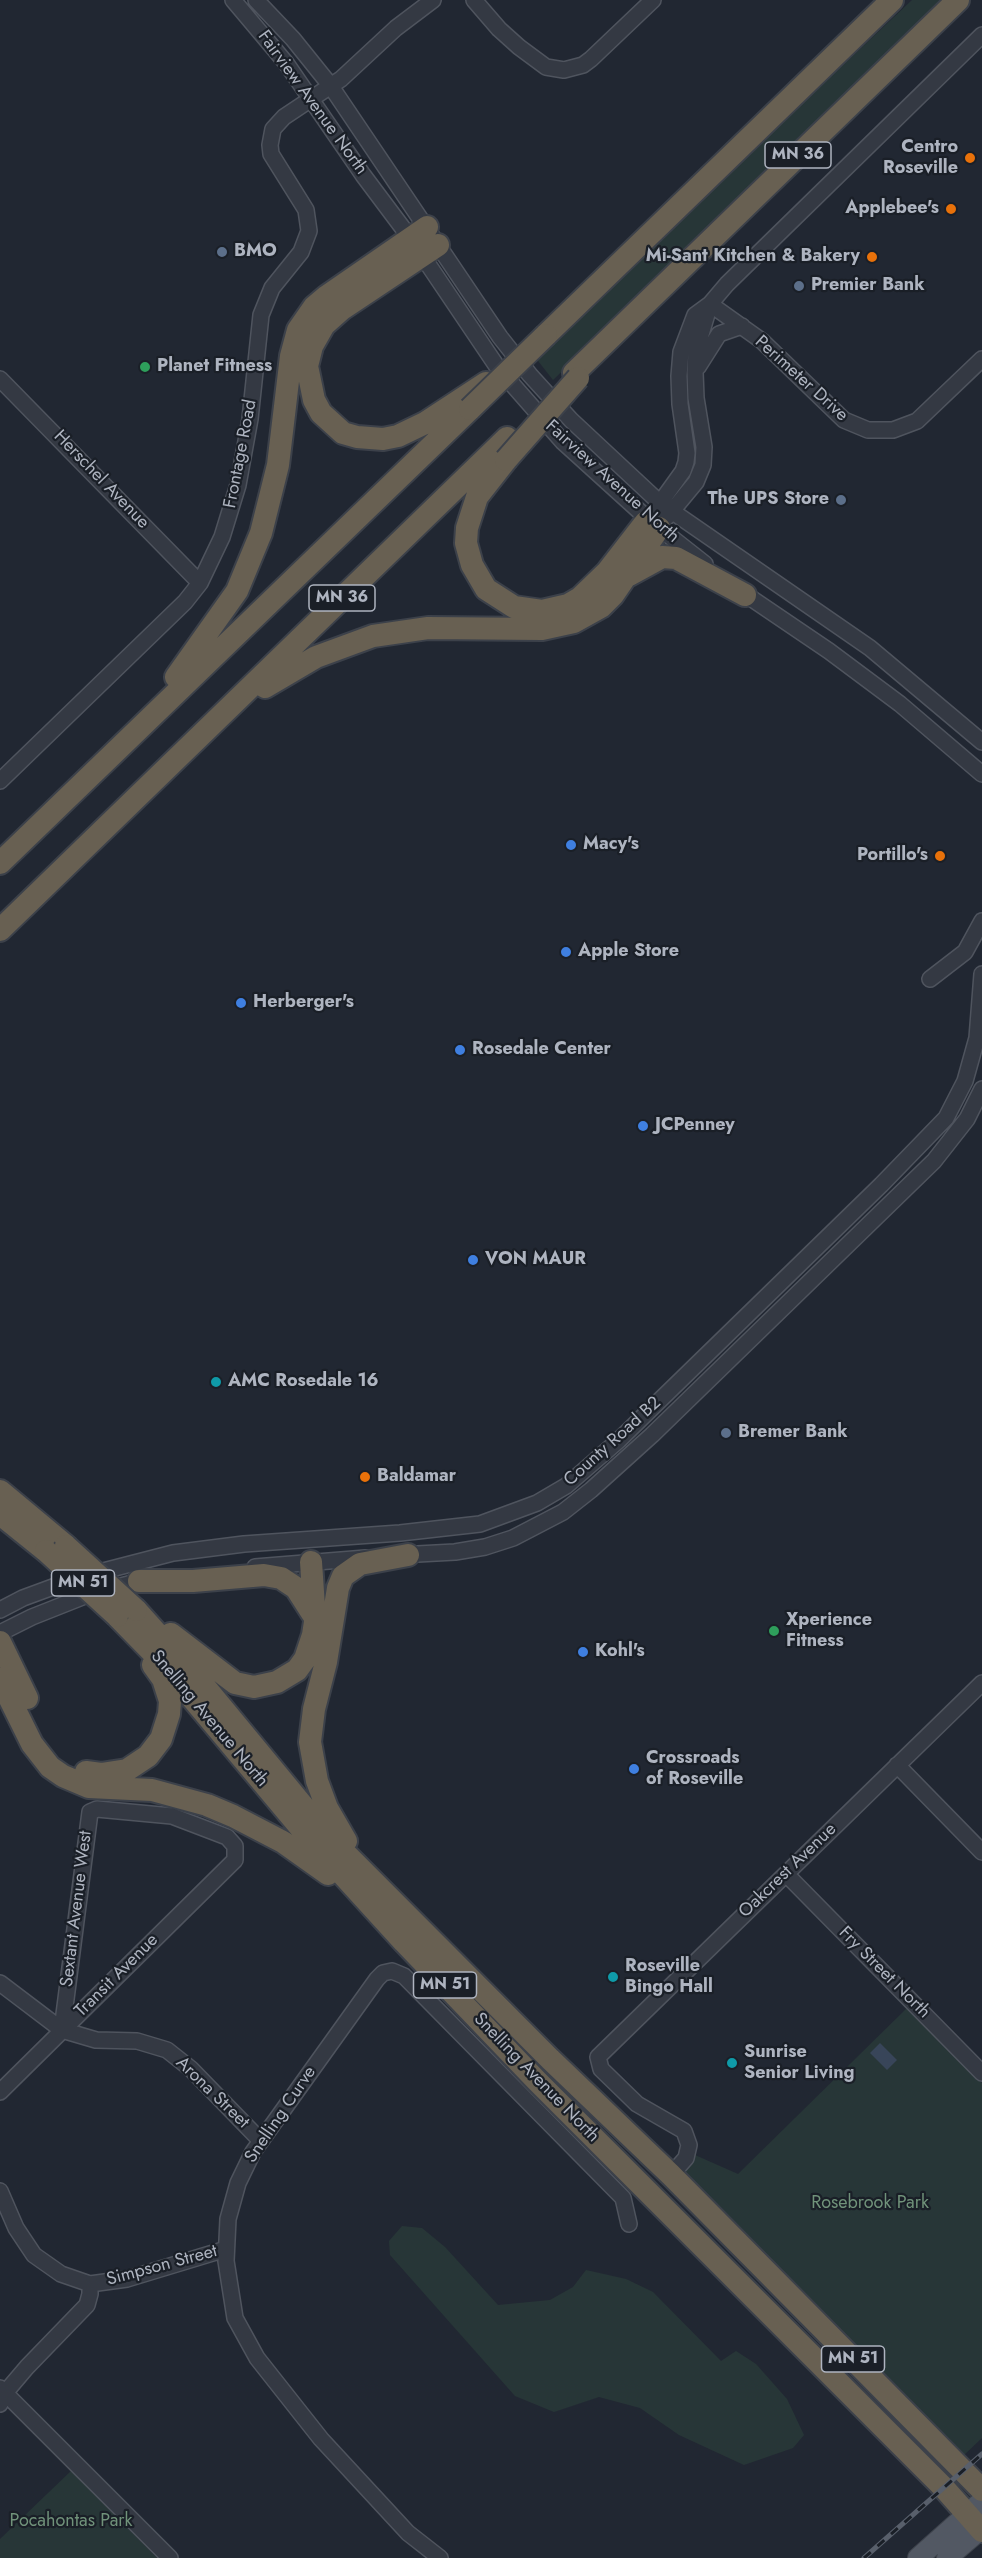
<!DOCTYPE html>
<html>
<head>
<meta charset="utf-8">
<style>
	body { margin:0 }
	canvas { display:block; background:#212732 }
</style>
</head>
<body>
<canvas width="982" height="2558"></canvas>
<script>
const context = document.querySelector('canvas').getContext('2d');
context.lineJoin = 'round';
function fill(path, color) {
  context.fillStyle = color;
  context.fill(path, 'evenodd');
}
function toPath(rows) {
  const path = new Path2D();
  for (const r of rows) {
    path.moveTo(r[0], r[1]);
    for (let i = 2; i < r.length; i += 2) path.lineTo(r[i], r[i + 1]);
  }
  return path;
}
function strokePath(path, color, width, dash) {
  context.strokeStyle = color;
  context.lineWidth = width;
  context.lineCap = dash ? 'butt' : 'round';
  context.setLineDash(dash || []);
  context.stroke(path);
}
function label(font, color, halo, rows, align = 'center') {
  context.font = font + ' Jost,sans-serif';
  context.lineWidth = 4.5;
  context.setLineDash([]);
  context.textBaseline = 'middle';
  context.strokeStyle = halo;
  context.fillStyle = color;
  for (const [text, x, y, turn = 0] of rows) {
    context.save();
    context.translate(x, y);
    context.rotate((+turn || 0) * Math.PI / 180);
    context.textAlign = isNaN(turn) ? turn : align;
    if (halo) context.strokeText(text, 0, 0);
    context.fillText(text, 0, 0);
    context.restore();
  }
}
fill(toPath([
	[912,0,946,0,553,380,535,357,600,299,755,148],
	[907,2008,982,2083,982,2438,964,2455,682,2179,695,2155,738,2174],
	[402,2226,422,2228,445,2247,498,2305,550,2300,573,2287,586,2270,626,2279,653,2292,721,2361,736,2351,756,2364,787,2399,804,2435,793,2448,744,2465,679,2435,640,2408,599,2397,554,2412,515,2396,390,2255,389,2241],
	[71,2471,157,2558,0,2558,0,2539]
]), '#273637');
fill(toPath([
	[880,2043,897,2060,887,2070,870,2053]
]), '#384559');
const minor = toPath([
	[233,0,286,63,363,175,411,239,498,368,563,442,648,519,705,564],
	[256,0,293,39,330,85,500,337,530,375,571,420,660,503,870,648,982,742],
	[474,0,499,29,519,47,546,67,564,70,583,65,591,59,653,0],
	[710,304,762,341,844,420,868,430,893,430,917,421,982,359],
	[698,367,719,334,742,326],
	[0,379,200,583],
	[655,510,683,471,686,462,687,453,680,404,679,376,681,352,695,315,710,304,727,284,982,35],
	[667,517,696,482,703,465,704,447,696,398,695,372,696,351,710,304],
	[739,590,829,651,900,704,982,774],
	[0,781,185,602,200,583,222,537,238,485,250,419,261,315,272,288,301,252,309,231,306,210,271,154,270,145,273,129,284,117,341,79,396,28,433,0],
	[930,979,965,952,982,921],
	[399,1555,455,1552,485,1547,513,1538,563,1512,591,1490,652,1435,934,1161,967,1119,982,1089],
	[255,1567,366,1558],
	[0,1610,23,1598,80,1577,173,1553,244,1544,400,1533,480,1524,537,1503,566,1486,619,1440,881,1185,946,1118,965,1081,977,1038,982,974],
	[0,1633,32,1617,90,1594,148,1579],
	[897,1765,982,1852],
	[786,1874,982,2073],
	[0,1983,62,2030,96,2040,137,2041,167,2050,191,2069,260,2140],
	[0,2092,235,1860,235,1846,227,1837,172,1816,97,1809,90,1812,62,2030],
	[671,2175,686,2158,689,2145,684,2131,637,2104,601,2069,598,2057,982,1683],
	[0,2191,16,2228,34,2255,61,2274,90,2284,127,2279,226,2249],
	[0,2388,170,2558],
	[0,2404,5,2393,27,2367,87,2305,90,2294,90,2284],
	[440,2558,408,2533,321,2439,257,2358,235,2318,226,2261,228,2219,238,2183,253,2152,377,1979,383,1973,392,1971,404,1976,623,2198,629,2224]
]);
const major = toPath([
	[918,2558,982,2501],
	[947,2558,982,2528]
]);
const highway = toPath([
	[438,245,342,309,324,325,312,346,307,366,314,400,321,413,343,433,357,437,383,439,398,436,425,423,486,383],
	[546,335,892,0],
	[574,373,958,0],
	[506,460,477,497,467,528,466,543,472,565,486,589,514,607,542,611,568,605,580,598,607,572,645,523],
	[629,575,662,557,676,558,745,595],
	[176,677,237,591,261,533,278,465,291,356,298,330,314,307,327,296,427,227],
	[265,687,316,657,373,636,428,628,542,629,574,622,601,607,613,595,659,528],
	[0,863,470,409],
	[0,930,507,438],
	[0,1491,66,1546],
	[0,1514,46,1551],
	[139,1581,193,1581,264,1575,281,1578,296,1588,312,1613],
	[136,1610,205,1687,327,1835,550,2059,671,2175,982,2490],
	[117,1616,161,1661,304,1832,404,1942,537,2081,944,2488,982,2531],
	[171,1634,235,1683,254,1687,277,1682,297,1670,305,1659,313,1635,315,1622,311,1562],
	[0,1642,27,1698],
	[0,1679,32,1744,50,1767,63,1776,89,1787,152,1790,207,1805,233,1816,283,1842,328,1874],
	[86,1772,101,1774,127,1770,148,1756,161,1739,169,1714,170,1701,163,1679,153,1665],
	[346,1841,327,1808,317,1781,310,1742,314,1709,326,1662,338,1588,343,1576,360,1564,408,1555]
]);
strokePath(minor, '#4f545e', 18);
strokePath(major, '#3e434c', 22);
strokePath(highway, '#3c414a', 26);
strokePath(minor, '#343943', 15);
strokePath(major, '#525863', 20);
strokePath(highway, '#686052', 22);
const rail = toPath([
	[864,2558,982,2454]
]);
strokePath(rail, '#585f6b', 5);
strokePath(rail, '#1a1f27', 3, [9]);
const highwayBridge = toPath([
	[470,409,546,335],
	[506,460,578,378],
	[66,1546,136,1610],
	[46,1551,117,1616]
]);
strokePath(highwayBridge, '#3c414a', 26, []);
strokePath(highwayBridge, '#686052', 22);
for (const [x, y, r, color] of [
	[970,158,6,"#e8710a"],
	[951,209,6,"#e8710a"],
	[222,252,6,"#5c6f8a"],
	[872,257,6,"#e8710a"],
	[799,286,6,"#5c6f8a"],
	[145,367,6,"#2e9e5b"],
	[841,500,6,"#5c6f8a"],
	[571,845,6,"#3f7fe0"],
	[940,856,6,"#e8710a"],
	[566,952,6,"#3f7fe0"],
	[241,1003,6,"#3f7fe0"],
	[460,1050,6,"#3f7fe0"],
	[643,1126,6,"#3f7fe0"],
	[473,1260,6,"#3f7fe0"],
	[216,1382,6,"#0f9aa8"],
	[726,1433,6,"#5c6f8a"],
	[365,1477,6,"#e8710a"],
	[774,1631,6,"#2e9e5b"],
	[583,1652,6,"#3f7fe0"],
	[634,1769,6,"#3f7fe0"],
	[613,1977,6,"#0f9aa8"],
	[732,2063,6,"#0f9aa8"]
]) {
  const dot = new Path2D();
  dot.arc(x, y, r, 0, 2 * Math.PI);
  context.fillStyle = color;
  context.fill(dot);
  strokePath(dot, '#1a1f27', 2);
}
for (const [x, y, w] of [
	[798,155,66],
	[342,598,66],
	[83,1583,63],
	[445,1985,63],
	[853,2359,63]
]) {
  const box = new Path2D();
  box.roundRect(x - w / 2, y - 13, w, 26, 4.5);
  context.fillStyle = '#1a1f27';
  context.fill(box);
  strokePath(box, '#aeb4c0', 1.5);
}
label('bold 16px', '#aeb4c0', null, [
	["MN 36",798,155],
	["MN 36",342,598],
	["MN 51",83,1583],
	["MN 51",445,1985],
	["MN 51",853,2359]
]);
label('18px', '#aeb4c0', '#1a1f27', [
	["Fairview Avenue North",312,103,54],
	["Perimeter Drive",801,379,42],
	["Frontage Road",241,454,-79],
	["Herschel Avenue",101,480,46],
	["Fairview Avenue North",612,482,42],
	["County Road B2",613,1442,-42],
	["Snelling Avenue North",209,1719,50],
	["Oakcrest Avenue",788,1871,-44],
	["Sextant Avenue West",77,1909,-83],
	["Fry Street North",884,1973,45],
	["Transit Avenue",117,1976,-45],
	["Snelling Avenue North",536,2078,46],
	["Arona Street",212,2093,44],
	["Snelling Curve",281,2115,-56],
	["Simpson Street",162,2266,-15]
]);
label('bold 18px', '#aeb4c0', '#1a1f27', [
	["Centro",958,148,"right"],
	["Roseville",958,169,"right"],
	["Applebee's",939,209,"right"],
	["BMO",234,252],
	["Mi-Sant Kitchen & Bakery",860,257,"right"],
	["Premier Bank",811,286],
	["Planet Fitness",157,367],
	["The UPS Store",829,500,"right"],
	["Macy's",583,845],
	["Portillo's",928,856,"right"],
	["Apple Store",578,952],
	["Herberger's",253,1003],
	["Rosedale Center",472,1050],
	["JCPenney",655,1126],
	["VON MAUR",485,1260],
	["AMC Rosedale 16",228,1382],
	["Bremer Bank",738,1433],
	["Baldamar",377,1477],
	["Xperience",786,1621],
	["Fitness",786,1642],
	["Kohl's",595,1652],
	["Crossroads",646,1759],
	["of Roseville",646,1780],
	["Roseville",625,1967],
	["Bingo Hall",625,1988],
	["Sunrise",744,2053],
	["Senior Living",744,2074]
], 'left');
label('18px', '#70927a', '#1a1f27', [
	["Rosebrook Park",870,2204],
	["Pocahontas Park",71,2522]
]);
</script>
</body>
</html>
